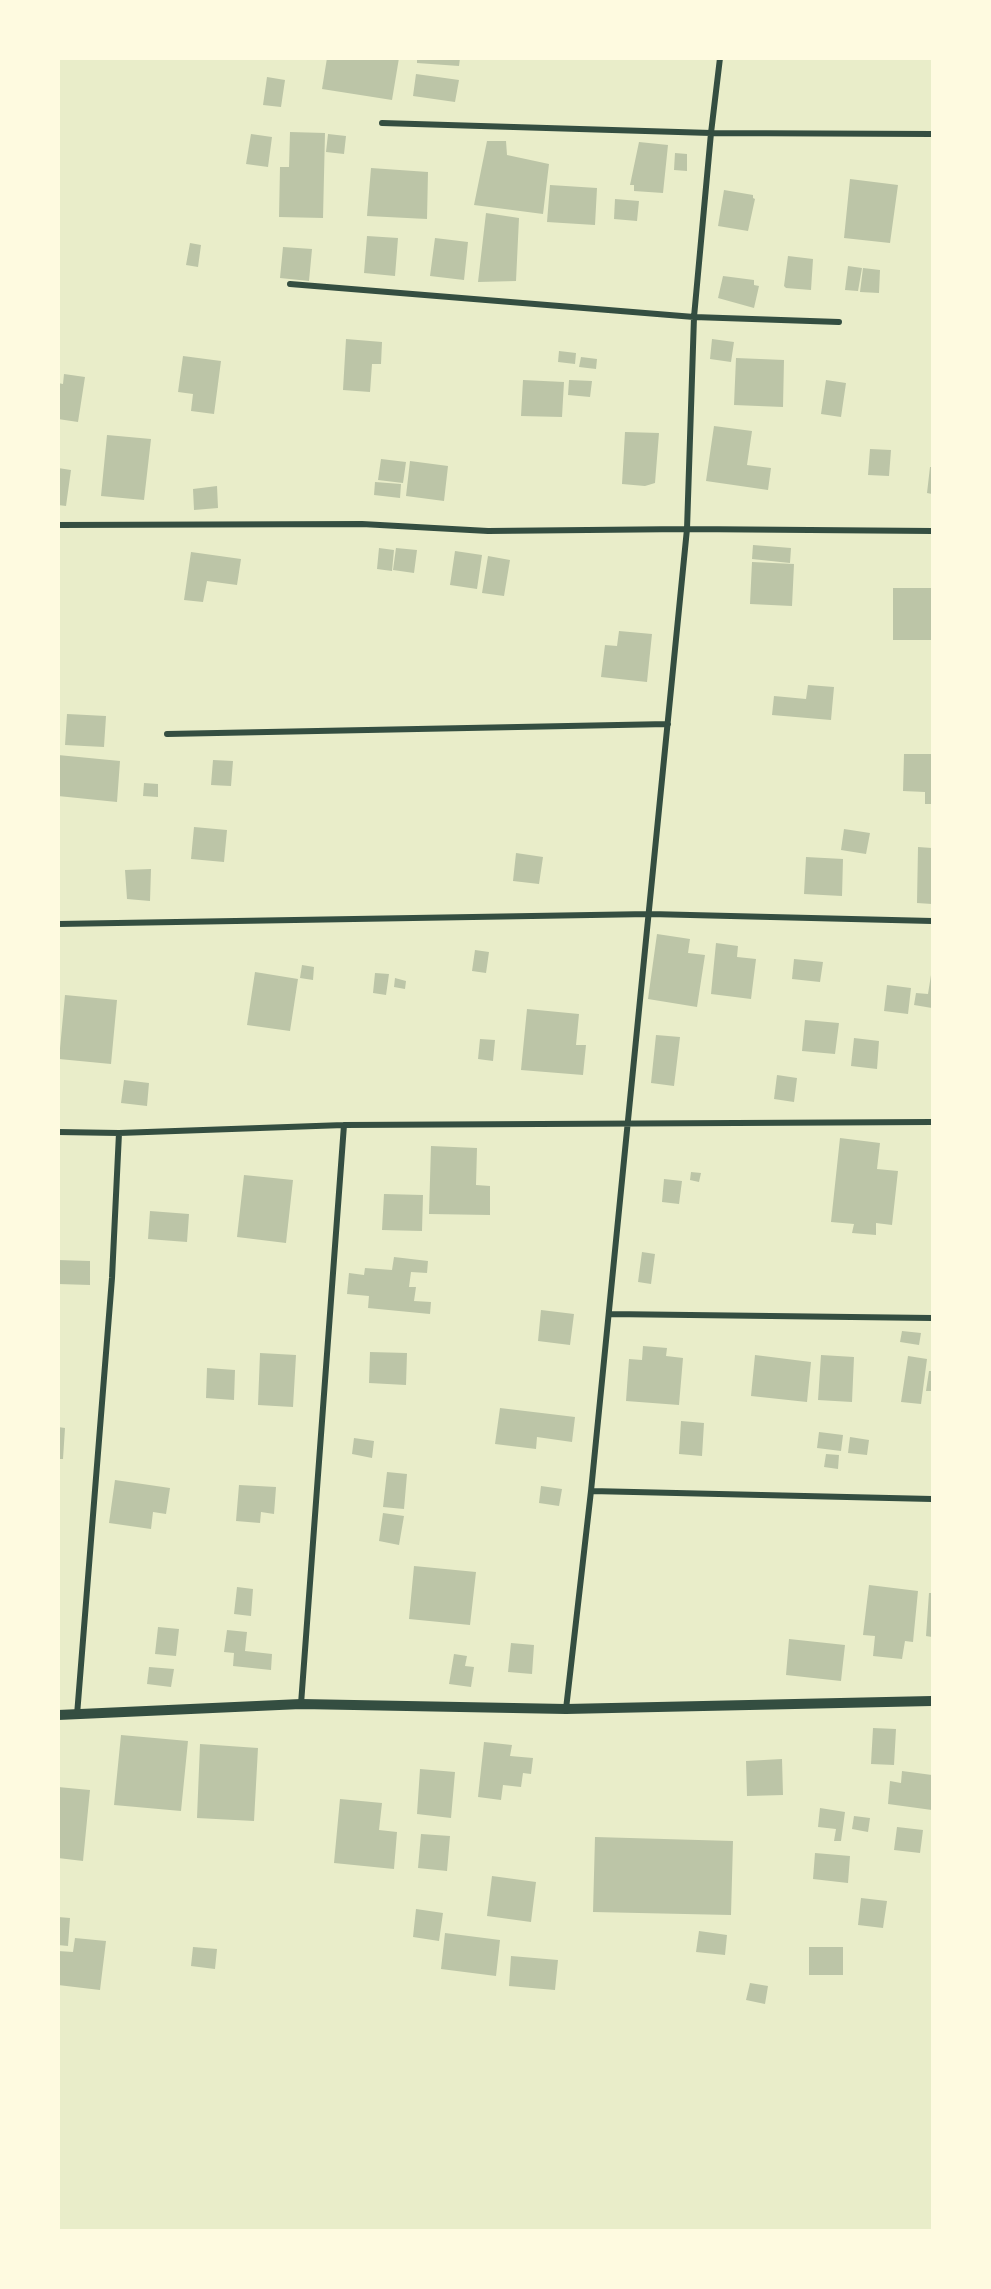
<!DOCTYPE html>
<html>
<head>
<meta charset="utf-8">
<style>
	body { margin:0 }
	#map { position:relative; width:991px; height:2289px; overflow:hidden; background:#e9edc9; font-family:Overpass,sans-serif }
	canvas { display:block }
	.frame { position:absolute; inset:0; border:60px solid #fefae0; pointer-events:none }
</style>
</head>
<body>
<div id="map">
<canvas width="991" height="2289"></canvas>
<div class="frame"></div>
</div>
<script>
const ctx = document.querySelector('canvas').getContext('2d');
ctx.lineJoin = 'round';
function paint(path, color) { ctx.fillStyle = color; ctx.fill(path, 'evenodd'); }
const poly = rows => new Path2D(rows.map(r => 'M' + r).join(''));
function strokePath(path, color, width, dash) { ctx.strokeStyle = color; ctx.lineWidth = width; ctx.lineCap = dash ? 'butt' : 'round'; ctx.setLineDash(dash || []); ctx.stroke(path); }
paint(poly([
	[327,58,399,58,392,100,322,89],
	[417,58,460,58,459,66,417,63],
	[416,74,459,80,455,102,413,96],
	[267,77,285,80,281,107,263,105],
	[290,132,325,133,323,218,279,217,280,167,289,167],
	[251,134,272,137,268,167,246,164],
	[328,134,346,136,344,154,326,152],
	[487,141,506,141,507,155,549,164,543,214,474,205],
	[639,142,668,145,663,193,634,191,634,185,630,185],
	[675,153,687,154,687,171,674,170],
	[371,168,428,172,427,219,367,216],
	[850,179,898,185,890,243,844,238],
	[550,185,597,188,595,225,547,222],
	[724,190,753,195,753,198,755,199,748,231,718,226],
	[615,199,639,201,637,221,614,219],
	[486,213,519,218,516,281,478,282],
	[367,236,398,238,395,276,364,273],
	[435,238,468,242,464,280,430,276],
	[190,243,201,245,198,267,186,265],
	[283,247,312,249,309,281,280,278],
	[788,256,813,259,811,290,786,288,784,286],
	[848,266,862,268,858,291,845,290],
	[863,268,880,270,879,293,860,292],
	[723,276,754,280,754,285,759,286,754,308,718,298],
	[346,339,382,342,381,364,372,364,370,392,343,390],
	[712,339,734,342,731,362,710,359],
	[559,351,576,353,575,364,558,362],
	[183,356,221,361,214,414,191,411,193,394,178,392],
	[581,357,597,359,596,369,579,367],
	[736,358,784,360,783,407,734,405],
	[64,374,85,377,78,422,58,419,58,383,63,384],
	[523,380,564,382,562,417,521,416],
	[569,380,592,381,590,397,568,395],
	[826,380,846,383,841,417,821,414],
	[714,426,752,431,747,465,771,468,768,490,706,481],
	[625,432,659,433,655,483,645,486,622,484],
	[107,435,151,439,144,500,101,496],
	[870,449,891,450,889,476,868,475],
	[381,459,406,462,403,483,378,480],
	[410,461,448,466,444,501,406,496],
	[930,467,932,467,932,494,927,493],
	[58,468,71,470,66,506,58,505],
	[375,482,401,484,400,498,374,495],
	[217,486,218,508,194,510,193,489],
	[753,545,791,548,790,563,752,559],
	[379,548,394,550,392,571,377,569],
	[396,548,417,550,414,573,393,570],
	[455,551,482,555,477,589,450,585],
	[191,552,241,559,237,585,207,581,203,602,184,600],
	[488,556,510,560,504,596,482,593],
	[752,562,794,564,792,606,750,604],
	[893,588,932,588,932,640,893,640],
	[619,631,652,634,647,682,601,677,605,645,617,646],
	[808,685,834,687,831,720,772,715,774,696,806,699],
	[67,714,106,716,104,747,65,745],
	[904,754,932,754,932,804,925,804,925,792,903,791],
	[58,755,120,761,117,802,58,796],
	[213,760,233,761,231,786,211,785],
	[144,783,158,784,158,797,143,796],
	[194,827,227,830,224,862,191,859],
	[844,829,870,833,866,854,841,850],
	[918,847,932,848,932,904,917,903],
	[516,853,543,857,539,884,513,881],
	[806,857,843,859,842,896,804,894],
	[151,869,150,901,127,899,125,870],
	[657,934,690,939,688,953,705,955,697,1007,648,999],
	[716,943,738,946,737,957,756,959,751,999,711,994],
	[475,950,489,952,486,973,472,971],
	[794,959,823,962,820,982,792,979],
	[302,965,314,967,313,980,300,978],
	[255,972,298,979,290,1031,247,1025],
	[375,973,389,974,386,995,373,993],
	[931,975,932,1008,914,1005,916,993,928,994],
	[395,978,406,981,405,989,394,987],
	[887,985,911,988,908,1014,884,1011],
	[65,995,117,1000,111,1064,59,1059],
	[527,1009,579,1014,576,1045,586,1045,583,1075,521,1070],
	[805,1020,839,1023,835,1054,802,1051],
	[656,1035,680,1037,674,1086,651,1083],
	[854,1038,879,1041,877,1069,851,1066],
	[480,1039,495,1040,493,1061,478,1059],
	[777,1075,797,1078,794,1102,774,1099],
	[124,1080,149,1083,147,1106,121,1103],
	[840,1138,880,1143,877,1169,898,1171,892,1225,876,1223,876,1235,852,1233,854,1224,831,1222],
	[431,1146,477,1148,476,1185,490,1186,490,1215,429,1214],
	[691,1172,701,1173,699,1182,690,1180],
	[244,1175,293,1180,286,1243,237,1237],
	[664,1179,682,1181,679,1204,662,1202],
	[384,1194,423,1195,422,1231,382,1230],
	[150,1211,189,1214,187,1242,148,1239],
	[642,1252,655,1254,651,1284,638,1282],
	[394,1257,428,1261,427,1273,411,1272,409,1287,416,1287,414,1301,431,1302,430,1314,368,1308,369,1296,347,1294,349,1273,364,1275,365,1268,392,1270],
	[58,1260,90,1261,90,1285,58,1284],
	[541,1310,574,1314,570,1345,538,1341],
	[902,1331,921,1333,919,1345,900,1342],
	[643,1346,667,1348,666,1356,683,1358,679,1405,626,1401,629,1359,642,1360],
	[370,1352,407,1353,406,1385,369,1383],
	[260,1353,296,1355,293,1407,258,1405],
	[755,1355,811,1362,807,1402,751,1396],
	[821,1355,854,1357,852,1402,818,1400],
	[908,1356,927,1359,921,1404,901,1402],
	[207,1368,235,1370,234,1400,206,1398],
	[929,1371,932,1371,932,1391,926,1391],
	[500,1408,575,1417,572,1442,537,1437,536,1449,495,1444],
	[681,1421,704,1423,702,1456,679,1454],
	[58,1427,65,1428,63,1459,58,1459],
	[819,1432,843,1435,841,1451,817,1448],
	[850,1437,869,1440,867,1455,848,1453],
	[354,1438,374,1441,372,1458,352,1454],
	[826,1454,839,1455,838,1469,824,1467],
	[387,1472,407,1474,404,1509,383,1507],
	[115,1480,170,1488,166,1514,153,1512,151,1529,109,1523],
	[239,1485,276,1487,274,1514,261,1512,260,1523,236,1521],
	[541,1486,562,1489,559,1506,539,1503],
	[383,1513,404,1516,399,1545,379,1541],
	[414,1566,476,1572,470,1625,409,1619],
	[869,1585,918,1591,913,1642,905,1641,902,1659,873,1656,875,1636,863,1635],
	[237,1587,253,1589,251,1616,234,1614],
	[929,1593,932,1593,932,1637,926,1636],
	[158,1627,179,1629,176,1656,155,1654],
	[227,1630,247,1632,245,1651,272,1654,271,1670,233,1666,234,1653,224,1652],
	[789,1639,845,1645,841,1681,786,1675],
	[511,1643,534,1645,532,1674,508,1672],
	[454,1654,467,1656,465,1666,474,1667,471,1687,449,1684],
	[149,1667,174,1669,171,1687,147,1684],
	[873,1728,896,1729,894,1765,871,1764],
	[121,1735,188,1741,181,1811,114,1805],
	[484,1742,512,1745,510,1756,533,1758,531,1774,523,1773,521,1787,503,1785,501,1800,478,1797],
	[200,1744,258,1748,254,1821,197,1818],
	[782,1759,783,1795,747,1796,746,1761],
	[420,1769,455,1772,451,1818,417,1814],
	[902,1771,932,1775,932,1810,888,1804,890,1781,901,1783],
	[58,1787,90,1790,83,1861,58,1858],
	[340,1799,382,1803,379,1830,397,1832,394,1869,334,1863],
	[820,1808,845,1812,841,1841,834,1841,836,1829,818,1827],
	[854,1816,870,1818,868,1832,852,1829],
	[897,1827,923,1830,920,1853,894,1850],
	[421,1834,450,1836,447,1871,418,1868],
	[595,1837,733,1841,731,1915,593,1912],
	[815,1853,850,1856,848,1883,813,1879],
	[492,1876,536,1882,531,1922,487,1916],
	[861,1898,887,1901,883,1928,858,1925],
	[416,1909,443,1913,439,1941,413,1937],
	[58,1917,70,1918,68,1946,58,1945],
	[699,1931,727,1935,725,1955,696,1952],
	[445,1933,500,1940,496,1976,441,1969],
	[75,1938,106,1941,100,1990,58,1985,58,1951,73,1952],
	[193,1947,217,1949,215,1969,191,1966],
	[809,1947,843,1947,843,1975,809,1975],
	[511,1956,558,1960,555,1990,509,1986],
	[750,1983,768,1986,765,2004,746,2000]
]), '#bcc5a7');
strokePath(poly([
	[382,123,711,133,932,134],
	[290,284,694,317,839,322],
	[58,525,362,524,488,531,687,529,932,531],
	[167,734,668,724],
	[58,924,650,914,932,921],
	[58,1132,119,1133,344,1125,932,1122],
	[609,1314,932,1318],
	[591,1491,932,1499],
	[301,1704,344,1125],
	[566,1709,591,1491,687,529,694,317,711,133,720,58],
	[77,1715,112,1278,119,1133]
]), '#344e41', 6);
strokePath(poly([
	[58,1715,301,1704,566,1709,932,1701]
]), '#344e41', 10);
</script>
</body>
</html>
